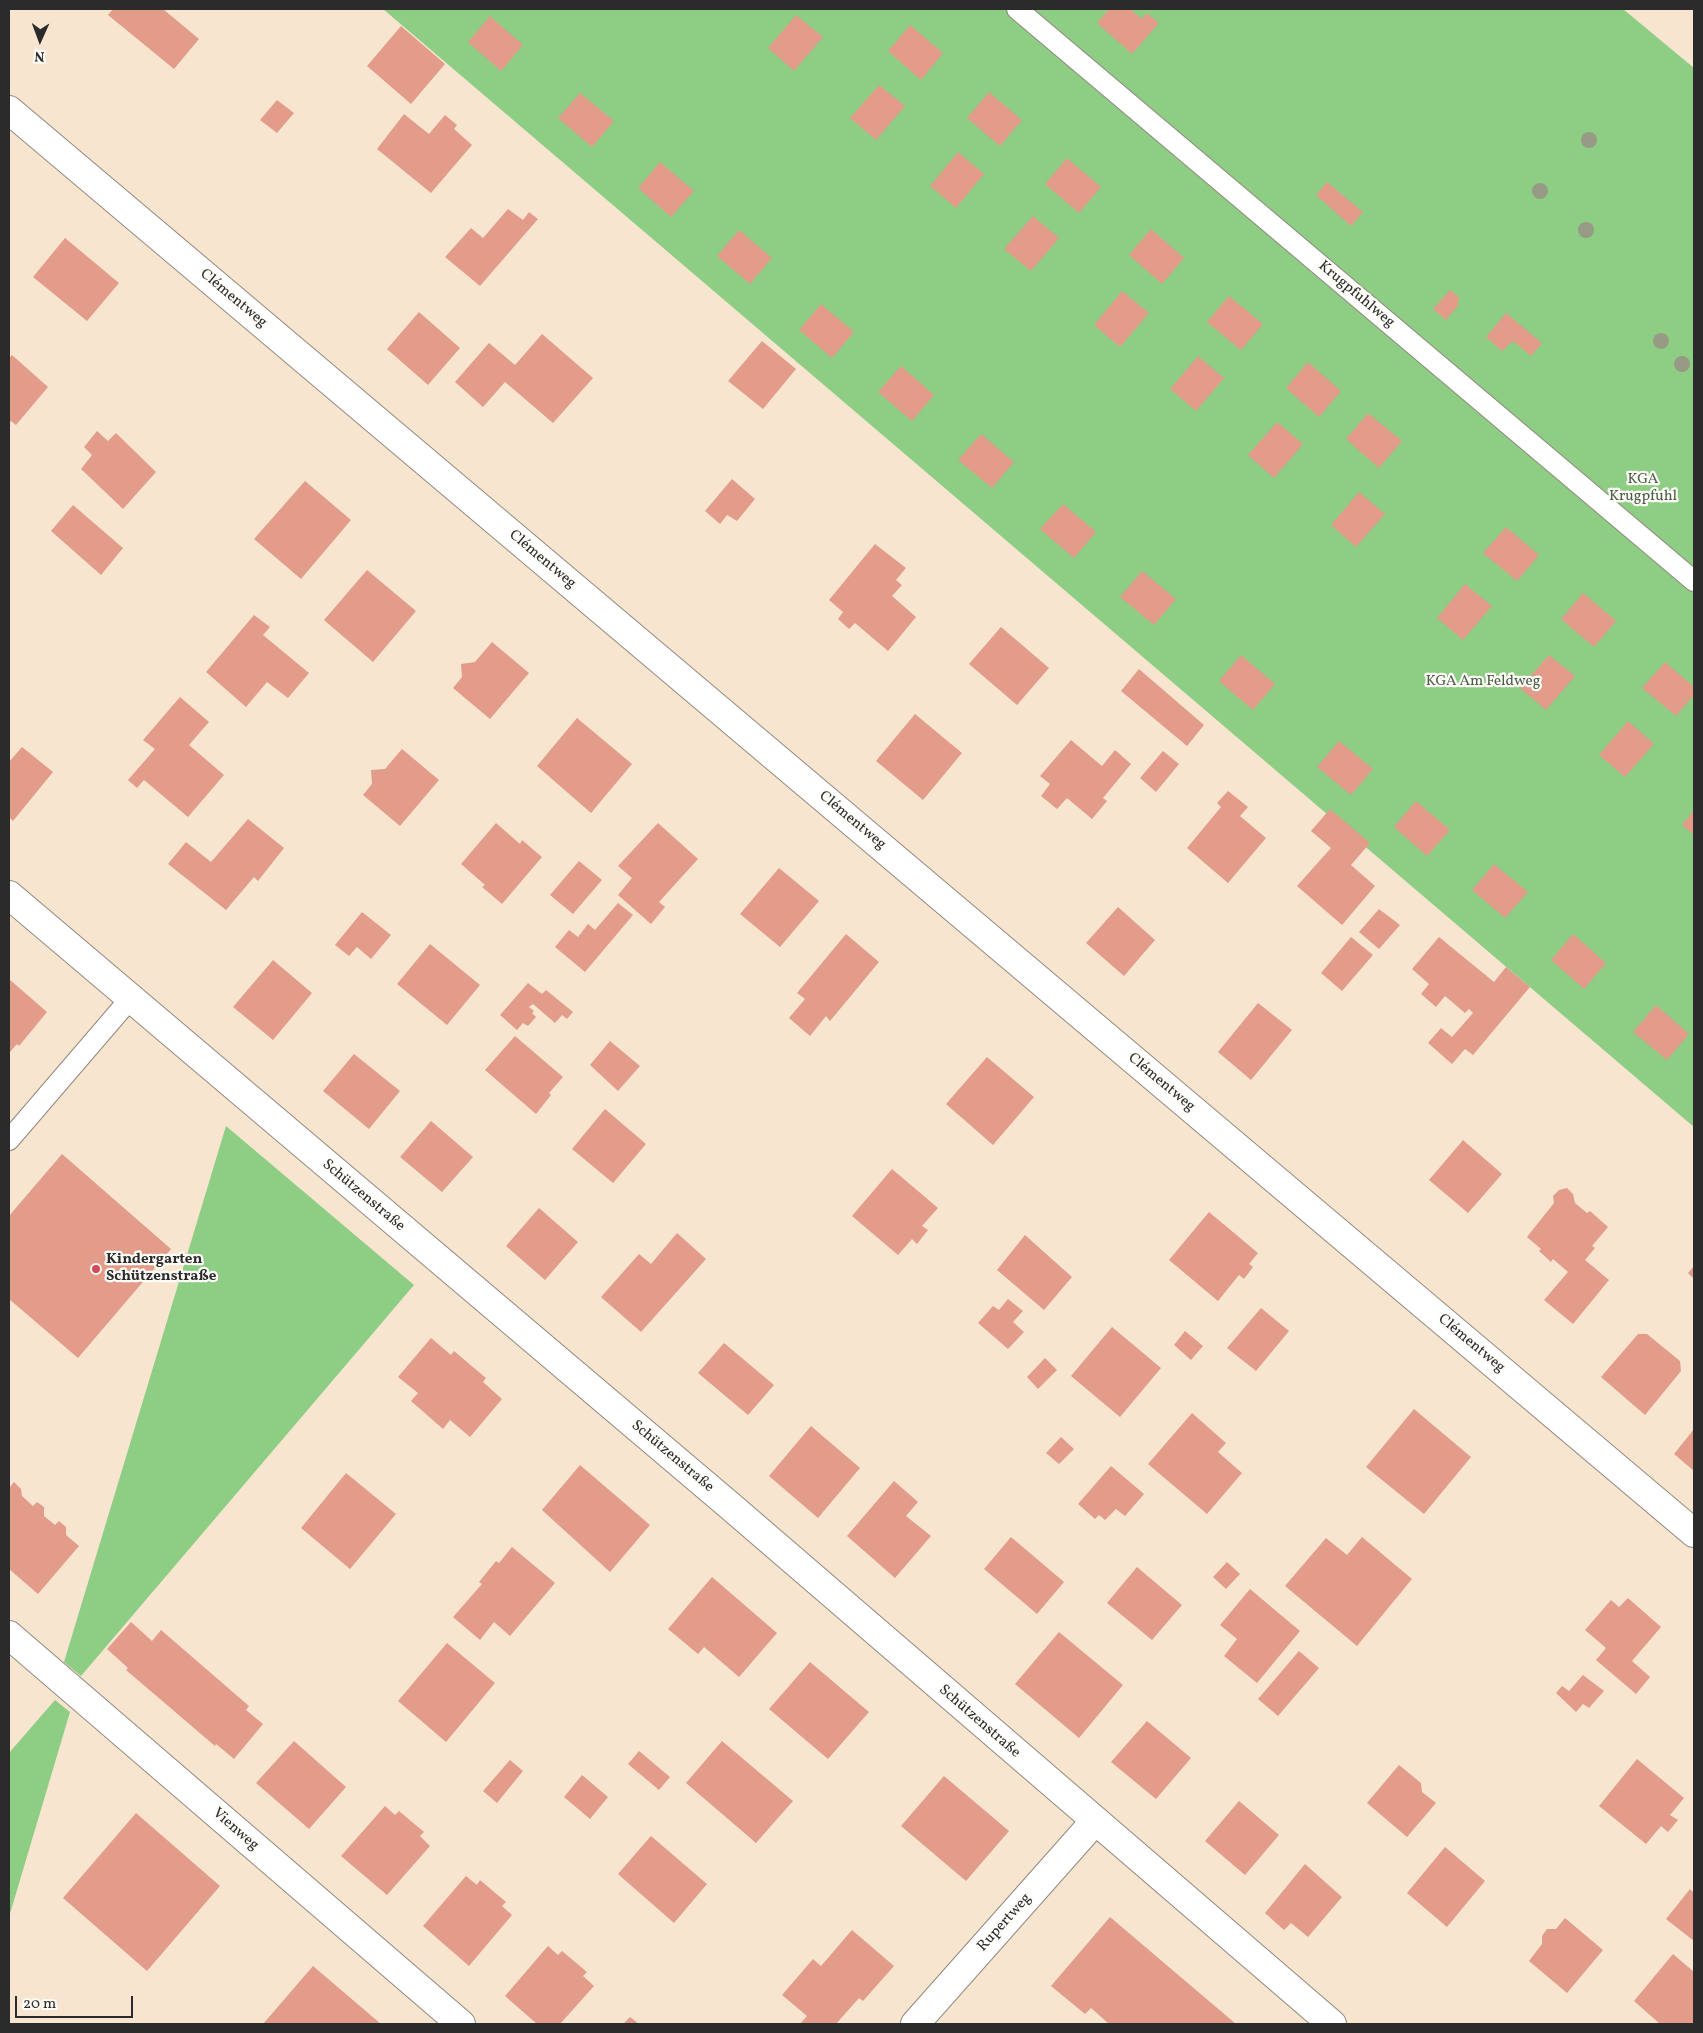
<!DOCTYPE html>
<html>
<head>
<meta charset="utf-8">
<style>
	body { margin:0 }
	#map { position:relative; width:1703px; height:2033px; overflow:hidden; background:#f7e5d0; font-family:Vollkorn,serif }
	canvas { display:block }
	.frame { position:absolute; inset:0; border:10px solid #2b2b2b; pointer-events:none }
	.north { position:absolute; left:15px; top:15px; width:50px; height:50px; -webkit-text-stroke:4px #fdfcf7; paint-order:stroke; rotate:182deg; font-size:14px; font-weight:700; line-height:20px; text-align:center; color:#2b2b2b }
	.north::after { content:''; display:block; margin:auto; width:18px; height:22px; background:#2b2b2b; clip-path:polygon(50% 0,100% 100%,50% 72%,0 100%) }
	.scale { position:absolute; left:15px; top:1996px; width:118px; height:22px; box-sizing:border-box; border:2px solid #2b2b2b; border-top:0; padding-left:6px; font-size:15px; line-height:18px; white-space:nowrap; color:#2b2b2b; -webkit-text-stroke:4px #fdfcf7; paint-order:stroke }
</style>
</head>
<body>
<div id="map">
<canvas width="1703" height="2033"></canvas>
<div class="frame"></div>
<div class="north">N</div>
<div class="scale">20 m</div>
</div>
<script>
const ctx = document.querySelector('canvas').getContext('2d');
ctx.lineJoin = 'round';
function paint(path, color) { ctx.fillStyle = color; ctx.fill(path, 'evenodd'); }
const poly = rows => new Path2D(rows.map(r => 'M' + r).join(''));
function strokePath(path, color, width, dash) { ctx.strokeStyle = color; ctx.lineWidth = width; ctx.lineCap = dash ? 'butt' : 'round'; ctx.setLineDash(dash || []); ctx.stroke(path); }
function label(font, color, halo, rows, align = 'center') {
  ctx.font = font + ' Vollkorn,serif'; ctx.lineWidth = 4.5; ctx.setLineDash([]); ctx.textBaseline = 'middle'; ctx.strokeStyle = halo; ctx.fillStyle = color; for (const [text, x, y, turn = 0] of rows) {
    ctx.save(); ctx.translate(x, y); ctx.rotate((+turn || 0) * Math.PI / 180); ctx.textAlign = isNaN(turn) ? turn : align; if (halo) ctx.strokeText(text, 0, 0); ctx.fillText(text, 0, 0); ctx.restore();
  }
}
paint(poly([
	[383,9,1623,9,1694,68,1694,1127],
	[226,1126,414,1285,81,1676,64,1662],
	[55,1700,70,1712,9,1917,9,1753]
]), '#8dcd84');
paint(poly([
	[113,9,163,9,199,39,174,69,108,15],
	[1109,9,1130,9,1142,19,1147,13,1159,23,1132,54,1097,23],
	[796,15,823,37,794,71,768,48],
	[490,16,523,45,501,71,468,42],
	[910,25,943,53,921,80,888,51],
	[401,26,445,64,411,104,367,66],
	[879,85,905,106,876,140,850,118],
	[989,92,1022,120,1000,146,967,118],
	[580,93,614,121,592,147,558,118],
	[277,100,294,113,277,133,260,120],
	[404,114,429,134,445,115,457,125,454,129,472,145,431,193,377,149],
	[958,152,984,174,956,208,930,186],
	[1067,158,1101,187,1079,213,1045,184],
	[660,162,694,191,671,217,638,188],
	[1327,182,1363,212,1351,226,1316,195],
	[508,209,523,220,529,212,538,219,480,286,445,257,471,228,483,238],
	[1033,216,1059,238,1031,271,1004,249],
	[1151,229,1184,258,1162,284,1129,255],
	[739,230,772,258,750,284,717,256],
	[65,238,119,283,87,321,33,277],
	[1450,290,1460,298,1457,302,1459,304,1446,320,1433,309],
	[1122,291,1149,313,1120,347,1094,325],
	[1229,296,1263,324,1241,350,1207,322],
	[821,304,854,332,832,358,799,330],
	[419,312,460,348,428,385,387,349],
	[1506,313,1542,343,1531,356,1513,341,1502,351,1486,337],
	[542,334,593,378,553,423,505,382,483,407,455,382,489,343,515,365],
	[762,341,796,369,763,409,728,381],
	[12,355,48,387,16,425,11,421,9,424,9,358],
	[1198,356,1224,378,1196,411,1170,389],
	[1308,362,1341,391,1319,417,1286,388],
	[901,366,934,395,912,421,878,392],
	[1368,413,1402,441,1379,468,1346,439],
	[1277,422,1303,444,1274,478,1248,455],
	[97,431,108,441,116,433,156,472,123,509,81,469,92,455,84,447],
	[981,434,1014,462,992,488,958,460],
	[732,479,755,499,737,521,727,515,720,524,705,511],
	[305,481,351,520,301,579,254,539],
	[1359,492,1385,514,1356,547,1331,525],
	[1063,504,1096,532,1074,558,1040,529],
	[73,505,123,548,101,575,51,531],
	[1506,527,1539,555,1517,581,1483,553],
	[875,544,906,568,896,580,902,585,892,596,916,617,888,651,855,623,849,629,838,619,843,612,829,600],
	[367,570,416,611,373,662,324,620],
	[1142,571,1176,599,1154,625,1120,597],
	[1465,584,1492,606,1463,640,1437,618],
	[1583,593,1616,621,1594,647,1561,619],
	[254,615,270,627,263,635,309,673,288,698,267,682,246,707,206,672],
	[1001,627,1049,668,1017,705,969,664],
	[492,642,529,673,490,719,453,688,462,677,461,664,475,662],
	[1241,655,1275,684,1253,710,1219,681],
	[1549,655,1575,676,1546,710,1520,688],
	[1665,662,1694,687,1694,695,1676,716,1642,688],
	[1139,669,1204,725,1187,746,1121,691],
	[180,697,209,722,189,745,224,775,188,817,144,780,137,788,128,780,155,749,143,740],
	[915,714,962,753,923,800,876,761],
	[577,718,632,764,591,813,537,766],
	[1628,721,1654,744,1625,777,1599,755],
	[1071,740,1102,766,1115,750,1131,764,1103,798,1107,801,1092,819,1067,798,1057,809,1041,796,1050,784,1040,776],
	[1339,741,1373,769,1351,795,1317,767],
	[22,747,53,772,13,821,9,817,9,762],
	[402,749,439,780,400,826,363,795,372,784,371,770,385,769],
	[1163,751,1179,764,1156,792,1140,778],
	[1228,791,1248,807,1240,816,1266,838,1228,883,1187,848,1221,807,1217,803],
	[1416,801,1450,830,1427,856,1394,827],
	[1330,809,1370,843,1351,865,1375,886,1342,925,1297,886,1331,848,1311,831],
	[1694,810,1694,835,1682,825],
	[248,819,284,848,258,881,254,877,226,910,168,864,186,842,211,862],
	[496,823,520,844,522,840,542,857,502,904,482,887,485,885,461,864],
	[658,823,698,859,659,902,665,907,651,924,618,895,632,878,618,866],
	[579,861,602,880,573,914,550,895],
	[1494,864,1528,892,1505,918,1472,890],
	[779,868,819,901,780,947,740,914],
	[618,903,633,915,585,972,555,947,569,930,578,937,588,924,595,930],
	[1118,907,1155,940,1124,976,1086,943],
	[1379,909,1400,925,1379,949,1359,932],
	[362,912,391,935,371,959,357,947,349,956,335,945],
	[846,934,879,962,830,1021,826,1016,810,1036,789,1018,805,999,797,993],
	[1573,934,1606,963,1584,989,1551,960],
	[1351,937,1373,955,1342,991,1321,973],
	[1439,937,1494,982,1506,967,1530,987,1473,1055,1465,1049,1452,1064,1428,1043,1441,1028,1452,1037,1473,1013,1469,1009,1465,1013,1445,996,1436,1007,1421,994,1429,984,1412,969],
	[430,944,480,985,447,1025,397,984],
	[273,960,312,993,273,1040,233,1007],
	[9,979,47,1012,19,1046,17,1044,9,1053],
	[528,983,542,994,546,990,573,1012,567,1019,562,1015,555,1023,533,1004,529,1007,534,1011,532,1013,536,1017,528,1026,523,1023,517,1030,500,1015],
	[1258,1003,1292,1030,1251,1080,1218,1052],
	[1656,1005,1689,1034,1667,1060,1633,1032],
	[515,1036,563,1077,549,1093,551,1095,536,1114,485,1070],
	[610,1041,640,1066,618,1091,590,1065],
	[354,1054,400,1091,369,1129,323,1091],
	[987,1057,1034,1097,993,1145,946,1104],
	[605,1109,646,1144,613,1183,572,1149],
	[431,1121,473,1157,442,1192,400,1157],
	[1463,1140,1502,1174,1468,1213,1429,1180],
	[62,1154,171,1249,78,1358,9,1299,9,1216],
	[892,1169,938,1208,922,1226,928,1230,917,1244,912,1239,898,1255,852,1216],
	[1567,1188,1573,1194,1575,1203,1587,1213,1590,1211,1608,1227,1592,1246,1595,1248,1585,1260,1609,1280,1573,1324,1544,1300,1568,1272,1553,1259,1551,1262,1539,1251,1541,1249,1527,1237,1554,1203,1553,1196,1559,1190],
	[539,1208,578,1242,545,1280,506,1246],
	[1209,1212,1258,1253,1249,1264,1253,1267,1244,1279,1239,1275,1218,1301,1169,1260],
	[677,1233,706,1259,641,1332,601,1297,639,1254,651,1264],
	[1025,1235,1072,1277,1044,1310,997,1270],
	[1694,1266,1694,1279,1688,1273],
	[1008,1299,1023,1311,1013,1322,1024,1332,1008,1349,978,1323,993,1306,999,1310],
	[1261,1308,1289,1331,1256,1371,1227,1348],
	[1112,1327,1161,1368,1120,1417,1071,1376],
	[1185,1331,1203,1346,1191,1360,1174,1345],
	[1638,1334,1647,1334,1680,1361,1681,1371,1645,1415,1601,1377],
	[431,1338,451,1355,454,1351,486,1378,483,1382,502,1399,470,1437,450,1420,443,1429,411,1401,418,1393,398,1377],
	[724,1343,774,1385,748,1415,698,1373],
	[1045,1358,1057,1370,1038,1389,1027,1377],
	[1414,1409,1471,1457,1424,1514,1366,1467],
	[1192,1413,1226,1443,1218,1452,1242,1473,1207,1514,1148,1464],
	[811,1426,860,1468,818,1518,769,1476],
	[1694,1429,1694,1471,1674,1454],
	[1061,1437,1074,1449,1059,1464,1046,1453],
	[580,1465,650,1525,610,1572,542,1510],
	[1111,1466,1144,1494,1125,1516,1116,1509,1105,1520,1099,1515,1095,1519,1078,1504],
	[346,1473,396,1514,350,1569,301,1528],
	[894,1481,918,1502,906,1516,931,1536,895,1578,847,1536],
	[14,1482,21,1489,22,1496,33,1506,37,1502,44,1507,44,1516,55,1525,59,1521,66,1527,66,1535,79,1546,38,1594,9,1569,9,1486,10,1487],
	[1011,1537,1064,1582,1037,1614,984,1569],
	[1362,1537,1412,1579,1357,1646,1285,1586,1326,1538,1347,1555],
	[512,1547,555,1583,510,1636,494,1622,480,1640,453,1617,482,1584,479,1582,496,1561,499,1563],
	[1227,1562,1240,1574,1226,1589,1213,1577],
	[1137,1567,1182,1605,1152,1640,1107,1603],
	[712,1577,777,1633,739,1677,704,1647,698,1654,668,1629],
	[1250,1589,1300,1631,1257,1683,1224,1656,1237,1639,1220,1625],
	[1628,1598,1661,1627,1632,1661,1650,1677,1636,1694,1596,1660,1606,1648,1585,1630,1611,1600,1619,1607],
	[131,1622,152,1641,161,1630,249,1706,246,1710,263,1724,234,1759,216,1744,215,1746,126,1670,128,1668,107,1649],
	[1059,1632,1123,1685,1079,1738,1015,1684],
	[447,1643,495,1683,446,1742,398,1701],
	[1299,1651,1319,1668,1278,1716,1258,1699],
	[810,1662,869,1712,828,1759,769,1709],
	[1583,1675,1604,1691,1589,1708,1583,1704,1576,1712,1556,1693,1562,1686,1569,1691],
	[1147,1721,1191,1758,1156,1799,1111,1762],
	[294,1741,346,1787,309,1829,256,1783],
	[722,1741,793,1801,756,1843,686,1783],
	[639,1751,670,1777,659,1790,628,1764],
	[1637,1759,1684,1798,1670,1815,1678,1820,1668,1832,1661,1826,1646,1844,1599,1806],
	[510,1760,523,1771,497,1803,483,1791],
	[1399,1765,1421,1783,1422,1792,1436,1803,1407,1837,1367,1803],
	[582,1775,608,1797,590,1819,564,1797],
	[944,1776,1009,1831,966,1881,901,1826],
	[1239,1801,1279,1835,1245,1875,1205,1841],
	[385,1806,395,1815,399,1811,424,1832,420,1836,430,1846,387,1895,341,1856],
	[136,1813,220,1886,147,1971,63,1898],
	[651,1836,707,1884,674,1923,618,1874],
	[1445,1847,1485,1881,1447,1927,1407,1893],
	[1305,1864,1342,1897,1308,1937,1291,1923,1284,1930,1265,1913],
	[466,1876,477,1885,480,1880,506,1902,502,1906,512,1915,469,1966,423,1926],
	[1690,1889,1694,1893,1694,1941,1666,1919],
	[1110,1917,1236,2024,1109,2024,1091,2008,1085,2014,1051,1986],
	[1565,1918,1603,1950,1567,1993,1529,1961,1542,1944,1542,1936,1547,1929,1556,1929],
	[852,1930,894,1966,863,2001,859,1998,836,2024,800,2024,807,2016,782,1995,813,1959,821,1966],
	[548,1946,558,1955,562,1951,587,1972,583,1976,594,1986,560,2024,537,2024,505,1996],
	[1673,1954,1694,1972,1694,2024,1660,2024,1634,2001],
	[313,1966,381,2024,263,2024],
	[630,2017,639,2024,623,2024]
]), '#e39c8a');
const lane = poly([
	[1017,9,1694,581],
	[9,1140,130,999]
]);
const street = poly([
	[9,110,1694,1533],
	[9,895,729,1505,1332,2024],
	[9,1635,461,2024],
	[915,2024,1095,1821]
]);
strokePath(lane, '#91887e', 22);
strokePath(street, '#91887e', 30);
strokePath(lane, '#fff', 20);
strokePath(street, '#fff', 28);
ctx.fillStyle = '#979a84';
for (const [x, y] of [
	[1589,140],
	[1540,191],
	[1586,230],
	[1661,341],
	[1682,364]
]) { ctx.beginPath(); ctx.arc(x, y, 8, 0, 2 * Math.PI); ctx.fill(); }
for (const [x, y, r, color] of [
	[96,1269,5,"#d1495b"]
]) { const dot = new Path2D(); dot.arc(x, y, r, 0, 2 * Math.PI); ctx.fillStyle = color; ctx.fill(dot); strokePath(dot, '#fdfcf7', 2); }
label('15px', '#2b2b2b', '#fdfcf7', [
	["Krugpfuhlweg",1356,295,40],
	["Clémentweg",233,299,40],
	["Clémentweg",542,560,40],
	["Clémentweg",852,821,40],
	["Clémentweg",1161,1083,40],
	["Schützenstraße",363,1196,40],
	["Clémentweg",1471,1344,40],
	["Schützenstraße",672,1457,40],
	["Schützenstraße",979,1722,41],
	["Vienweg",235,1830,41],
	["Rupertweg",1005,1923,-48]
]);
label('15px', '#485c46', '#fdfcf7', [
	["KGA",1643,480],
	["Krugpfuhl",1643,497],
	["KGA Am Feldweg",1483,682]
]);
label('bold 15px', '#2b2b2b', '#fdfcf7', [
	["Kindergarten",106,1260],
	["Schützenstraße",106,1277]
], 'left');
</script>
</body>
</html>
